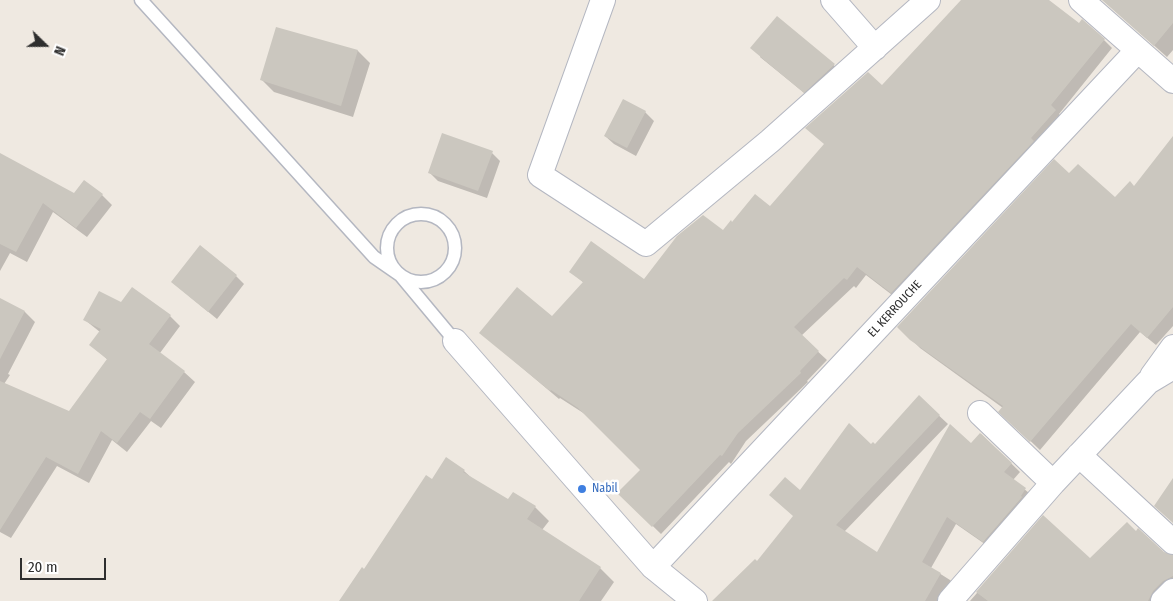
<!DOCTYPE html>
<html>
<head>
<meta charset="utf-8">
<style>
	body { margin:0 }
	#map { position:relative; width:1173px; height:601px; overflow:hidden; background:#efe9e1; font-family:"Fira Sans Condensed",sans-serif }
	canvas { display:block }
	.north { position:absolute; left:20px; top:20px; width:50px; height:50px; -webkit-text-stroke:4px #fff; paint-order:stroke; rotate:112deg; font-size:14px; font-weight:700; line-height:20px; text-align:center; color:#2e2e2e }
	.north::after { content:''; display:block; margin:auto; width:18px; height:22px; background:#2e2e2e; clip-path:polygon(50% 0,100% 100%,50% 72%,0 100%) }
	.scale { position:absolute; left:20px; top:558px; width:86px; height:22px; box-sizing:border-box; border:2px solid #2e2e2e; border-top:0; padding-left:6px; font-size:15px; line-height:18px; white-space:nowrap; color:#2e2e2e; -webkit-text-stroke:4px #fff; paint-order:stroke }
</style>
</head>
<body>
<div id="map">
<canvas width="1173" height="601"></canvas>
<div class="north">N</div>
<div class="scale">20 m</div>
</div>
<script>
const ctx = document.querySelector('canvas').getContext('2d');
ctx.lineJoin = 'round';
function paint(path, color) { ctx.fillStyle = color; ctx.fill(path, 'evenodd'); }
const poly = rows => new Path2D(rows.map(r => 'M' + r).join(''));
function strokePath(path, color, width, dash) { ctx.strokeStyle = color; ctx.lineWidth = width; ctx.lineCap = dash ? 'butt' : 'round'; ctx.setLineDash(dash || []); ctx.stroke(path); }
function label(font, color, halo, rows, align = 'center') {
  ctx.font = font + ' "Fira Sans Condensed",sans-serif'; ctx.lineWidth = 5; ctx.setLineDash([]); ctx.textBaseline = 'middle'; ctx.strokeStyle = halo; ctx.fillStyle = color; for (const [text, x, y, turn = 0] of rows) {
    ctx.save(); ctx.translate(x, y); ctx.rotate((+turn || 0) * Math.PI / 180); ctx.textAlign = isNaN(turn) ? turn : align; if (halo) ctx.strokeText(text, 0, 0); ctx.fillText(text, 0, 0); ctx.restore();
  }
}
paint(poly([
	[963,0,1047,0,1079,24,1104,40,1112,48,1059,114,1064,119,900,301,866,275,856,288,854,286,801,336,827,360,807,381,808,382,746,441,731,464,729,462,661,534,619,493,642,470,588,416,560,398,559,399,481,333,552,318,584,283,571,272,644,281,723,232,733,223,770,207],
	[1103,0,1173,0,1173,50,1167,57],
	[777,18,843,73,813,100,760,57],
	[277,28,358,51,370,63,353,117,274,92,262,80],
	[623,101,645,112,654,121,636,156,614,144,605,136],
	[1173,138,1173,326,1156,345,1140,332,1040,450,1000,412,1003,408,920,348,899,327,1070,175,1115,198,1135,188],
	[492,153,500,161,487,198,438,181,429,172],
	[0,170,74,194,102,195,112,205,87,237,53,212,27,262,10,253,0,271],
	[236,276,244,284,217,319,172,282],
	[0,299,25,312,35,322,8,374,10,375,4,384,69,412,108,360,91,345,100,332,85,320,121,304,170,316,180,326,160,353,184,372,195,382,161,428,151,421,127,452,112,440,89,483,57,466,11,538,0,532],
	[919,397,948,424,844,532,877,554,981,434,1020,472,1013,480,1034,497,992,549,956,524,931,568,950,580,959,588,947,601,725,601,758,563,794,517,800,492,872,446,875,445],
	[447,459,464,471,474,480,508,501,535,507,549,521,542,530,600,568,614,582,601,601,340,601,433,480],
	[1043,517,1090,559,1137,533,1163,553,1173,556,1173,589,1161,601,970,601]
]), '#0003');
paint(poly([
	[961,0,1049,0,1079,23,1082,19,1105,39,1051,105,1056,110,1031,138,1034,141,891,293,857,267,847,280,844,278,794,327,819,351,800,371,801,373,738,433,722,456,720,455,652,527,617,493,640,470,578,408,551,390,550,391,479,333,517,287,552,316,583,282,569,272,591,241,644,279,677,236,703,215,723,230,731,220,732,222,755,194,770,206,824,144,805,128,868,72,882,85],
	[1102,0,1173,0,1173,23,1154,46],
	[777,16,835,64,804,93,750,48],
	[276,27,358,50,341,106,260,80],
	[623,99,646,111,627,148,604,136],
	[442,133,493,151,478,191,428,173],
	[1173,136,1173,307,1147,338,1131,324,1030,442,998,412,1003,406,910,340,897,327,1054,159,1069,173,1078,164,1115,197,1130,181,1134,186],
	[0,153,74,193,84,180,103,194,76,228,43,203,16,252,0,244],
	[200,245,237,275,208,312,171,282],
	[132,287,171,315,149,344,185,371,150,419,140,412,117,443,101,431,78,474,46,457,0,530,0,381,69,411,107,359,89,345,101,329,83,320,99,291,121,302],
	[0,298,25,311,0,359],
	[919,395,940,415,836,525,877,552,950,424,971,443,980,433,1012,463,1004,472,1026,488,1021,496,1022,497,983,542,947,517,922,562,941,573,925,601,712,601,755,559,757,561,793,516,769,495,785,477,800,490,849,423,871,444,873,442,875,444],
	[446,457,465,470,463,472,508,499,513,492,536,506,527,519,601,567,579,601,339,601,362,567,364,569,426,475,432,479],
	[1173,478,1173,523,1154,506],
	[1043,515,1090,558,1127,522,1136,531,1138,528,1164,552,1173,555,1173,576,1163,581,1153,591,1148,601,988,601,976,592]
]), '#cbc7bf');
const service = poly([
	[141,0,374,257,400,275,455,341],
	'387 248a34 34 0 1 1 68 0a34 34 0 1 1-68 0Z'
]);
const minor = poly([
	[603,0,540,175,646,244,770,141,928,0],
	[833,0,875,48],
	[1081,0,1173,81],
	[455,341,653,567,695,601],
	[1152,376,1173,347],
	[980,413,1053,483],
	[1079,455,1173,542],
	[653,567,1137,51],
	[950,601,1053,483,1148,382,1173,367],
	[1163,601,1173,591]
]);
strokePath(service, '#b4b7c1', 15);
strokePath(minor, '#b4b7c1', 26);
strokePath(service, '#fff', 12);
strokePath(minor, '#fff', 24);
for (const [x, y, r, color] of [
	[582,489,5,"#3f7fe0"]
]) { const dot = new Path2D(); dot.arc(x, y, r, 0, 2 * Math.PI); ctx.fillStyle = color; ctx.fill(dot); strokePath(dot, '#fff', 2); }
label('12px', '#2e2e2e', '#fff', [
	["EL KERROUCHE",895,309,-47]
]);
label('12px', '#366cbe', '#fff', [
	["Nabil",592,489]
], 'left');
</script>
</body>
</html>
